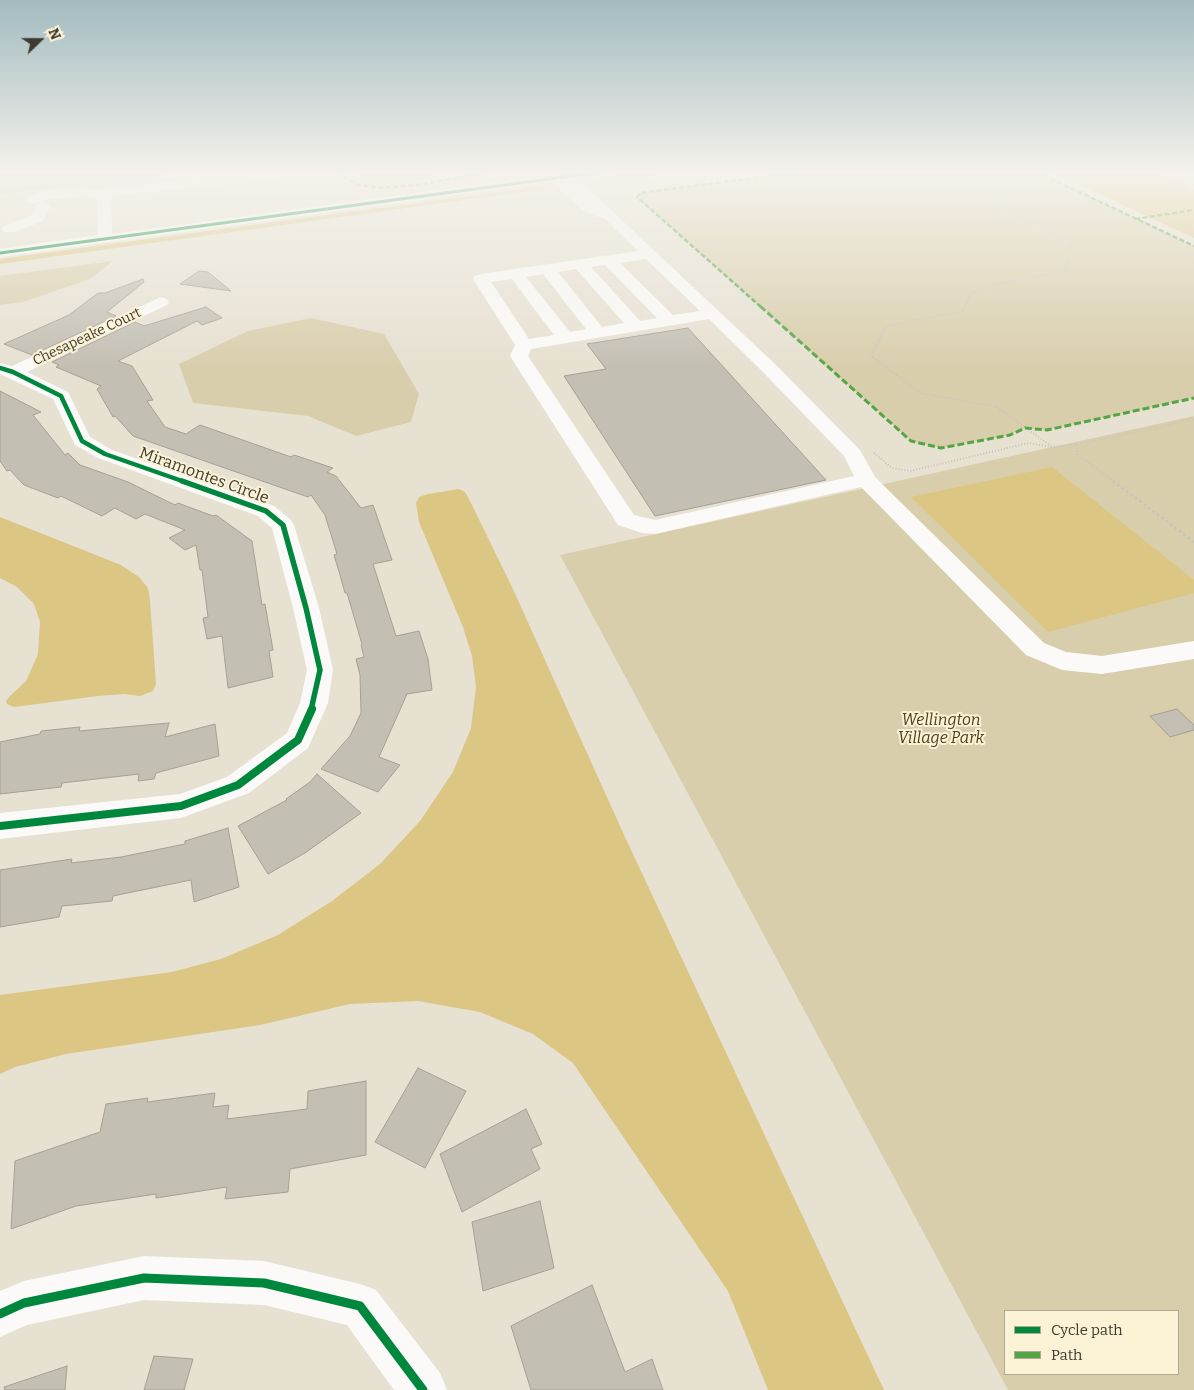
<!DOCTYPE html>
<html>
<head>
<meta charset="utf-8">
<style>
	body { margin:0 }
	#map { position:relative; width:1194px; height:1390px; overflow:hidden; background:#e7e1d2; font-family:Bitter,serif }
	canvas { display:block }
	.legend { position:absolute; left:1004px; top:1310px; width:175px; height:65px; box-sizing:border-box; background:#fcf3d7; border:1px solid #b0a994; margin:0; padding:6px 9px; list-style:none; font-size:15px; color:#3f3b30 }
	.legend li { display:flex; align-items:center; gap:10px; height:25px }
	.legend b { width:25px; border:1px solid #b0a994 }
	.north { position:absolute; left:15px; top:15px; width:50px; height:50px; -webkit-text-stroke:4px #fcf3d7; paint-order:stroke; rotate:68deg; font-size:14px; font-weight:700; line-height:20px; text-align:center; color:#3f3b30 }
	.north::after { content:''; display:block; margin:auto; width:18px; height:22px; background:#3f3b30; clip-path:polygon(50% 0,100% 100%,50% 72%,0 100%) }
</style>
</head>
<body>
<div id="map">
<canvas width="1194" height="1390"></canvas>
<ul class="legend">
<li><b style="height:6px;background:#00873e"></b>Cycle path</li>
<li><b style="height:6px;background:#54a644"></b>Path</li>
</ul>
<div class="north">N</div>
</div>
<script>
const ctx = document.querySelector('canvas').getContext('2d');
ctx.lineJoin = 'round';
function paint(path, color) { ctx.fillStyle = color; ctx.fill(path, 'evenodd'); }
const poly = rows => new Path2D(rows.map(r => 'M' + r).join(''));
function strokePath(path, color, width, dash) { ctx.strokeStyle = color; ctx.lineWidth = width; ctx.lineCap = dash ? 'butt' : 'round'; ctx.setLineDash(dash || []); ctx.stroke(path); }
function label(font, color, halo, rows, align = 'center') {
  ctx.font = font + ' Bitter,serif'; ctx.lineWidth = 4; ctx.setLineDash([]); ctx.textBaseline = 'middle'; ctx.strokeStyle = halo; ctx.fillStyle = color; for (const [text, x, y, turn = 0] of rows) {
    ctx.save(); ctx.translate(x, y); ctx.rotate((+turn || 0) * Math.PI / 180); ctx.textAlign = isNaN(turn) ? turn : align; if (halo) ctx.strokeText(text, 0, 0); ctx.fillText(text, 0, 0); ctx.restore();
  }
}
paint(poly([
	[0,172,193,172,0,194],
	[799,172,1037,172,1194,246,1194,398,1047,430,1025,428,1010,435,941,448,911,441,637,197,640,193],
	[113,261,90,279,23,302,0,305,0,276],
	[311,318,384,334,419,394,411,422,356,436,308,416,193,403,179,364,248,331],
	[1194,416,1194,1390,1008,1390,560,555],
	[1005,1311,1178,1311,1178,1374,1005,1374]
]), '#d9ceac');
paint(poly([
	[356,172,445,172,417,180,389,184,369,183,358,176],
	[1051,172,1153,172,1194,190,1194,238],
	[535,187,542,187,545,189,0,264,0,259],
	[1052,467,1194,580,1194,593,1048,632,911,497],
	[459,489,465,492,470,501,512,587,625,837,884,1390,768,1390,728,1291,573,1063,533,1034,480,1012,418,1001,350,1004,260,1025,66,1054,15,1067,0,1074,0,995,172,972,221,959,278,935,332,901,380,864,420,821,453,772,471,728,476,687,472,656,463,627,419,522,416,503,419,497,428,494],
	[0,517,121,565,139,577,148,588,150,600,156,684,153,691,140,696,124,694,98,696,14,707,7,704,6,701,9,697,26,681,38,654,40,622,34,604,17,587,0,578]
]), '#dbc684');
paint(poly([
	[635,172,664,172,659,175,602,183,597,180,602,177,635,172]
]), '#dbc684');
const building = poly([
	[199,271,208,272,231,291,180,284,199,271],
	[143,279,144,282,107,312,116,316,32,355,4,344,69,315,98,293,105,293,143,279],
	[206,307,222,318,202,325,197,321,118,361,132,366,153,400,147,401,165,427,186,434,200,425,291,457,294,455,333,468,327,472,336,476,361,508,373,505,392,560,373,564,396,636,419,631,428,659,432,690,407,694,379,757,400,765,378,792,321,769,350,736,361,713,360,675,356,659,364,657,361,645,362,644,347,593,345,593,340,575,334,555,337,554,325,515,311,495,308,497,133,436,115,416,113,417,97,389,101,386,56,367,59,365,52,362,135,322,144,326,206,307],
	[688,328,826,480,655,516,564,376,606,369,587,344,688,328],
	[0,391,41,412,33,415,65,455,68,453,80,465,128,482,175,505,178,503,213,516,216,515,252,541,262,605,265,604,273,650,269,651,273,677,228,688,222,636,207,639,203,618,208,617,202,570,200,570,196,545,185,550,169,538,185,530,145,514,136,519,115,508,102,516,61,496,58,498,24,485,10,470,7,471,0,461,0,391],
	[1177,709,1194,725,1194,730,1170,737,1150,716,1177,709],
	[169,723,165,737,215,724,219,756,156,773,154,779,138,781,139,774,62,783,61,787,0,794,0,742,40,734,41,731,80,727,79,731,169,723],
	[317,774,361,813,305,853,268,874,238,826,287,800,286,799,310,782,317,774],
	[228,828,239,887,194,902,191,880,113,896,112,901,62,906,59,917,0,927,0,870,72,859,71,863,121,857,185,844,185,841,228,828],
	[418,1068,466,1091,425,1168,375,1142,418,1068],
	[366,1081,366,1155,290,1169,288,1192,225,1199,227,1187,156,1198,156,1194,76,1206,11,1229,15,1161,100,1132,106,1104,148,1098,147,1102,215,1093,213,1107,229,1105,227,1119,307,1109,308,1091,366,1081],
	[526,1109,542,1144,531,1149,540,1169,462,1212,440,1154,526,1109],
	[540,1201,554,1268,483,1291,472,1222,540,1201],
	[592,1285,625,1372,652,1359,663,1390,531,1390,511,1326,592,1285],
	[154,1356,193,1359,184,1390,144,1390,154,1356],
	[67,1366,65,1390,5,1390,4,1387,67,1366]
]);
paint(building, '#c3bfb3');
strokePath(building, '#a4a094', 1);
strokePath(poly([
	[966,189,1071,242,1066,271,1006,282,972,292,963,311,886,326,871,356,920,393,997,407,1051,446],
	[1076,445,1077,454,1115,482],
	[874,453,892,468,910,471,1029,443,1051,447,1076,445,1194,419]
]), '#c5c4be', 2, [1, 2]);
strokePath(poly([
	[1113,481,1194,542]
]), '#c5c4be', 2.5, [2.5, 3]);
paint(poly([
	[260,172,276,172,277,175,271,179,111,196,112,234,570,172,607,172,601,176,578,179,775,364,860,450,875,477,1044,643,1066,652,1102,656,1194,641,1194,659,1102,674,1062,670,1026,655,861,487,655,534,642,533,618,525,510,356,515,345,473,279,475,276,481,274,638,251,605,219,583,211,552,182,0,257,0,249,98,235,97,198,84,196,48,199,34,204,29,203,27,200,29,197,40,192,84,188,96,190,260,172],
	[646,259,700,311,673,315,620,263,646,259],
	[605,265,657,318,640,321,591,267,605,265],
	[576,269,624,323,602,327,558,272,576,269],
	[543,274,586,329,570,332,526,277,543,274],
	[512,279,554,335,529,339,491,282,512,279],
	[709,319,763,372,844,456,854,476,655,520,634,515,528,356,531,349,709,319],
	[43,202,50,206,43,221,14,232,4,232,2,229,4,226,32,215,38,203,43,202],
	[161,297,167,299,169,302,167,305,27,372,68,392,90,437,112,450,274,506,291,520,294,525,319,608,333,670,328,703,308,748,249,793,181,818,0,839,0,813,180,794,227,777,287,733,300,703,307,670,293,608,272,528,258,516,98,458,75,445,53,399,0,374,0,363,12,366,161,297],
	[144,1256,264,1261,360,1284,376,1290,440,1373,447,1390,394,1390,347,1325,264,1305,144,1300,27,1325,0,1337,0,1291,24,1281,144,1256]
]), '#fbfaf8');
strokePath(poly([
	[337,172,356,184,378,188,418,185,492,172],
	[1037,172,1194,246],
	[1135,219,1194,210],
	[761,307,637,197,640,193,799,172]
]), '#54a644', 2.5, [5, 2.5]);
strokePath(poly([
	[760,306,911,441,941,448,1010,435,1025,428,1047,430,1194,398]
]), '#54a644', 3, [7, 3]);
strokePath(poly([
	[0,253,601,172]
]), '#00873e', 3);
strokePath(poly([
	[0,368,13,372,61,396,82,441,105,454,185,482]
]), '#00873e', 4.5);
strokePath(poly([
	[182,481,266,511,283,525,306,608,320,670,311,710]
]), '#00873e', 5.5);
strokePath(poly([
	[0,826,181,806,238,785,298,740,312,709]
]), '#00873e', 8);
strokePath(poly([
	[0,1314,24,1303,144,1278,264,1283,360,1306,423,1390]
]), '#00873e', 9);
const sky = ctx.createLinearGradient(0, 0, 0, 367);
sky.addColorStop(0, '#a3bbc0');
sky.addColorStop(0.47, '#f4f2eb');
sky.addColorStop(1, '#f4f2eb00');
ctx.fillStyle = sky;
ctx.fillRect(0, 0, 1194, 367);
label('14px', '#3f3b30', '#fcf3d7', [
	["Chesapeake Court",87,337,-25]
]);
label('16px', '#3f3b30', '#fcf3d7', [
	["Miramontes Circle",204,476,20]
]);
label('italic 16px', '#4e421d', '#fcf3d7', [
	["Wellington",941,721],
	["Village Park",941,739]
]);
</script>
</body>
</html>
